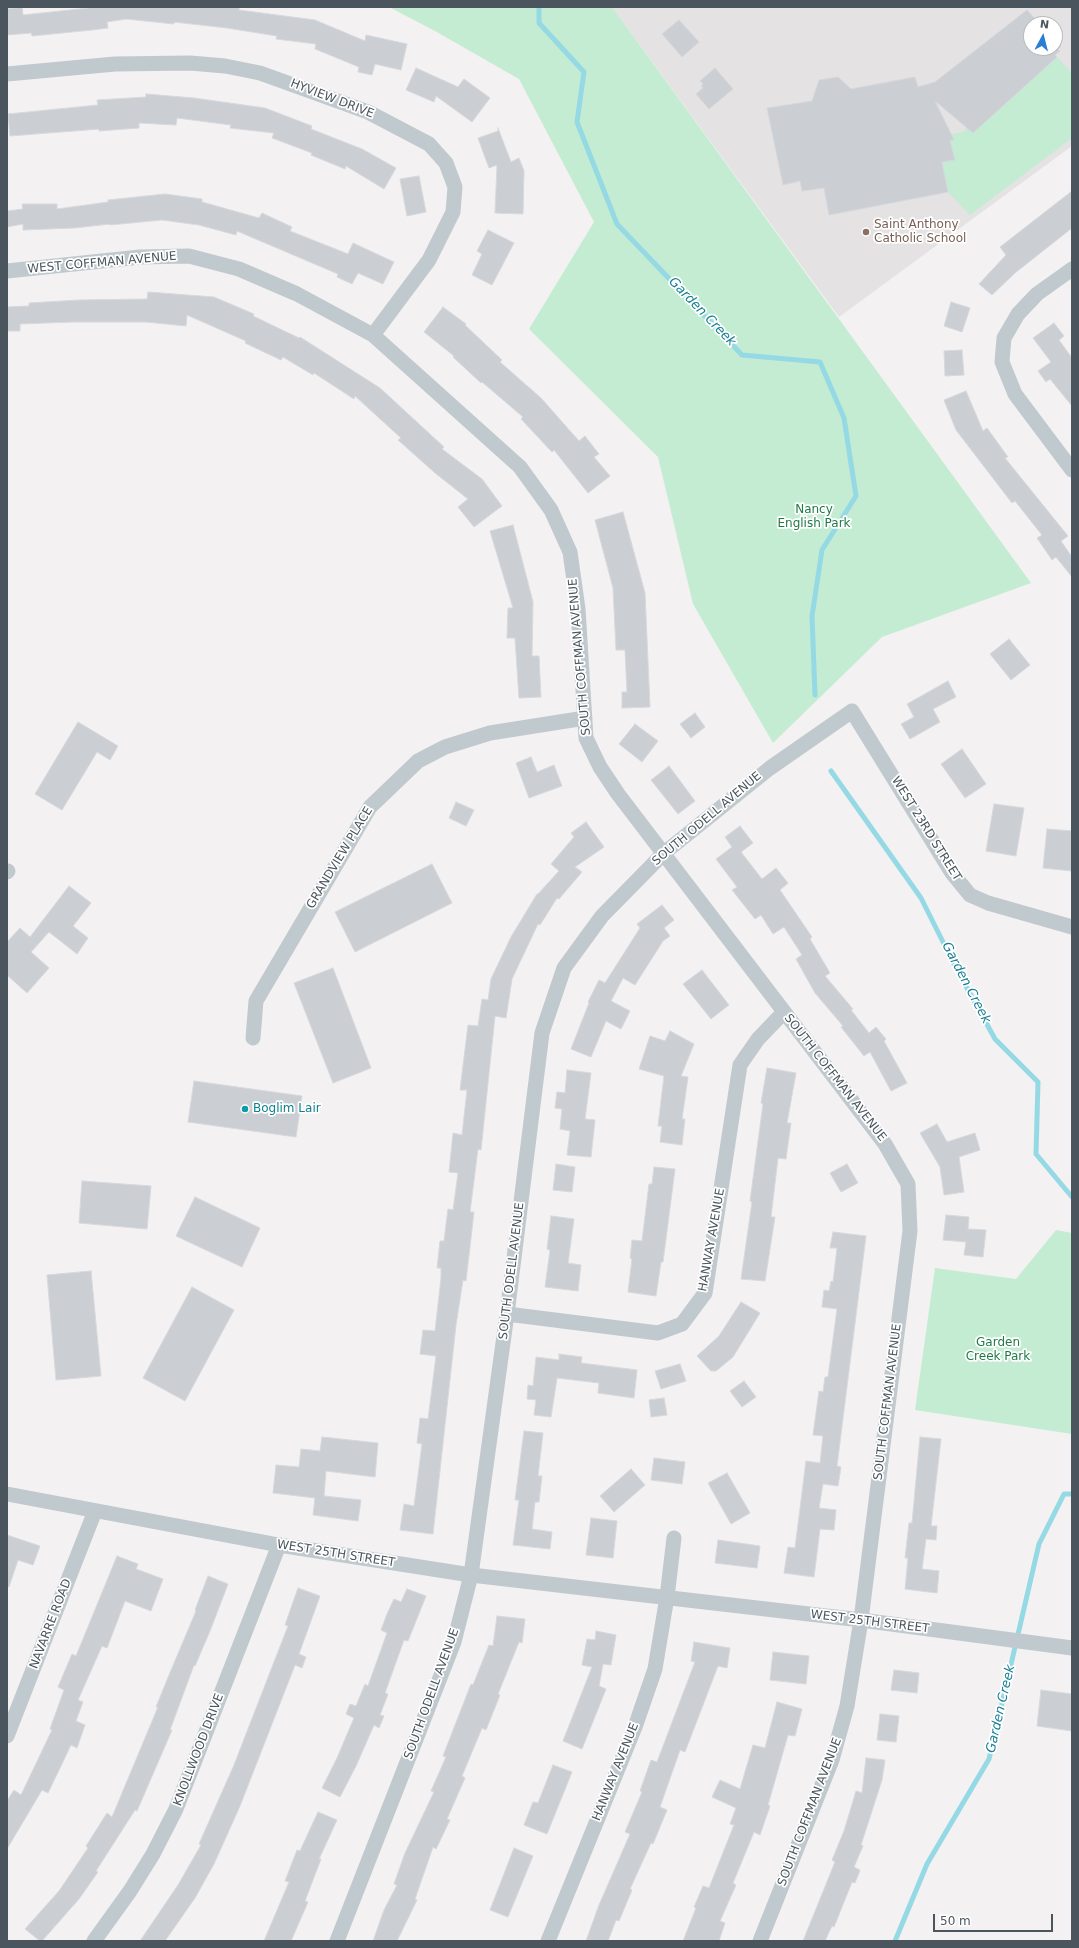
<!DOCTYPE html>
<html>
<head>
<meta charset="utf-8">
<style>
	body { margin:0 }
	#map { position:relative; width:1079px; height:1948px; overflow:hidden; background:#f3f1f1; font-family:"DejaVu Sans",sans-serif }
	canvas { display:block }
	.frame { position:absolute; inset:0; border:8px solid #4a555d; pointer-events:none }
	.north { position:absolute; left:1023px; top:16px; width:40px; height:40px; box-sizing:border-box; background:#fff; border:1px solid #b7bbbe; border-radius:50%; rotate:7deg; font-size:11px; font-weight:700; line-height:16px; text-align:center; color:#4a555d }
	.north::after { content:''; display:block; margin:auto; width:14px; height:18px; background:#297dd6; clip-path:polygon(50% 0,100% 100%,50% 72%,0 100%) }
	.scale { position:absolute; left:933px; top:1914px; width:120px; height:18px; box-sizing:border-box; border:2px solid #4a555d; border-top:0; padding-left:5px; font-size:12px; line-height:14px; white-space:nowrap; color:#4a555d; -webkit-text-stroke:3px #fff; paint-order:stroke }
</style>
</head>
<body>
<div id="map">
<canvas width="1079" height="1948"></canvas>
<div class="frame"></div>
<div class="north">N</div>
<div class="scale">50 m</div>
</div>
<script>
const ctx = document.querySelector('canvas').getContext('2d');
ctx.lineJoin = 'round';
function paint(path, color) { ctx.fillStyle = color; ctx.fill(path, 'evenodd'); }
const poly = rows => new Path2D(rows.map(r => 'M' + r).join(''));
function strokePath(path, color, width, dash) { ctx.strokeStyle = color; ctx.lineWidth = width; ctx.lineCap = dash ? 'butt' : 'round'; ctx.setLineDash(dash || []); ctx.stroke(path); }
function label(font, color, halo, rows, align = 'center') {
  ctx.font = font + ' "DejaVu Sans",sans-serif'; ctx.lineWidth = 3.5; ctx.setLineDash([]); ctx.textBaseline = 'middle'; ctx.strokeStyle = halo; ctx.fillStyle = color; for (const [text, x, y, turn = 0] of rows) {
    ctx.save(); ctx.translate(x, y); ctx.rotate((+turn || 0) * Math.PI / 180); ctx.textAlign = isNaN(turn) ? turn : align; if (halo) ctx.strokeText(text, 0, 0); ctx.fillText(text, 0, 0); ctx.restore();
  }
}
paint(poly([
	[612,7,1072,7,1072,146,839,317],
	[1031,24,1055,24,1055,48,1031,48]
]), '#e4e2e2');
paint(poly([
	[389,7,612,7,1031,583,882,637,773,743,693,604,658,457,529,329,594,222,519,79,435,31],
	[1057,57,1072,73,1072,138,970,215,948,192,942,162,950,141,954,140,951,134,963,132,967,128,973,133],
	[1056,1230,1072,1233,1072,1434,915,1410,935,1268,1016,1279]
]), '#c4ecd2');
strokePath(poly([
	[539,7,539,23,584,72,577,122,617,224,742,355,820,362,844,418,856,496,822,550,812,616,815,695],
	[831,771,921,898,956,968,995,1039,1038,1082,1036,1154,1072,1197],
	[895,1941,927,1864,989,1759,1039,1544,1064,1494,1072,1494]
]), '#95d9e5', 5);
const building = poly([
	[22,7,23,15,89,8,89,7,239,7,239,10,315,20,365,41,366,35,407,44,401,70,375,64,372,75,358,72,359,67,315,49,316,44,276,39,277,36,227,28,174,22,174,24,126,19,107,22,108,28,92,30,32,36,31,33,7,35,7,9,22,7],
	[1027,10,1038,22,1043,17,1049,24,1031,24,1031,48,1055,48,1055,40,1061,46,1058,49,1060,51,1055,55,1057,57,973,133,935,101,954,140,950,141,955,160,942,162,948,192,829,215,824,188,802,191,800,181,783,185,767,108,812,101,819,80,838,77,851,89,915,77,918,87,935,82,1027,10],
	[679,20,699,42,682,57,662,34,679,20],
	[416,68,458,87,464,79,490,98,472,122,436,96,434,102,406,90,416,68],
	[715,68,733,89,709,109,696,94,703,88,701,86,703,84,700,81,715,68],
	[146,94,194,98,265,108,312,126,311,129,362,149,396,168,384,189,346,166,345,169,311,155,312,153,272,138,274,133,230,128,231,125,177,118,176,125,139,123,139,128,99,131,99,129,10,136,8,114,98,105,97,100,146,97,146,94],
	[498,128,511,162,519,158,524,171,523,214,495,213,497,165,489,168,478,138,498,131,498,128],
	[419,176,426,212,407,216,400,179,419,176],
	[1072,191,1072,228,1015,273,992,295,979,284,1006,255,1000,247,1072,191],
	[165,194,202,199,202,202,259,218,262,213,292,227,290,231,348,254,353,243,394,262,383,284,358,273,352,284,337,277,338,274,237,231,236,235,199,225,162,220,110,225,110,224,74,228,23,230,23,224,7,227,7,211,23,209,22,204,57,204,57,209,108,202,108,200,165,194],
	[488,230,514,243,492,285,472,275,482,254,477,251,488,230],
	[148,292,214,297,254,314,253,316,299,338,300,337,380,388,444,447,442,449,482,479,502,506,474,527,458,507,468,499,435,473,398,440,401,438,355,396,354,399,314,373,313,375,283,357,281,360,245,343,246,341,187,315,186,326,146,322,72,322,20,324,20,331,7,331,7,307,29,306,29,303,79,300,147,299,148,292],
	[951,302,970,308,962,332,944,326,951,302],
	[443,307,466,324,465,325,502,360,500,362,541,398,579,441,585,436,599,454,594,457,610,476,588,493,554,450,552,452,521,419,523,417,482,382,481,383,453,357,454,356,424,332,443,307],
	[1054,323,1064,336,1059,340,1072,358,1072,406,1050,379,1046,382,1038,371,1051,362,1033,338,1054,323],
	[962,350,964,375,945,376,944,351,962,350],
	[966,391,983,431,987,428,1008,457,1005,458,1068,536,1061,541,1072,557,1072,577,1056,557,1052,560,1037,538,1042,535,1015,501,1012,503,956,430,944,400,966,391],
	[623,512,645,593,650,707,622,708,622,692,627,692,625,650,616,650,613,588,595,520,623,512],
	[513,525,533,602,532,656,539,656,541,697,519,698,515,638,507,638,508,608,513,608,490,531,513,525],
	[1009,639,1030,665,1011,680,990,654,1009,639],
	[948,681,956,697,933,709,940,722,910,739,901,724,914,717,907,704,948,681],
	[695,713,705,727,691,738,680,724,695,713],
	[78,722,118,746,110,760,97,752,62,810,35,794,78,722],
	[635,724,658,741,642,762,619,744,635,724],
	[962,749,986,784,965,798,941,764,962,749],
	[531,757,537,772,554,765,562,786,529,798,516,763,531,757],
	[669,766,695,801,678,814,651,780,669,766],
	[456,802,474,810,466,826,449,818,456,802],
	[994,804,1024,808,1016,856,986,851,994,804],
	[586,822,604,847,575,867,582,872,559,899,557,898,540,925,538,924,512,979,506,1018,495,1016,481,1150,478,1149,470,1212,474,1212,466,1281,463,1280,456,1325,433,1534,400,1530,404,1504,414,1506,422,1444,417,1443,420,1418,428,1419,436,1356,420,1354,423,1330,435,1331,441,1278,441,1268,437,1268,440,1241,444,1241,448,1209,453,1210,458,1173,449,1172,453,1133,462,1135,467,1090,460,1090,468,1025,478,1026,482,999,488,1000,491,979,511,937,537,894,538,894,559,871,551,864,574,837,571,833,586,822],
	[740,826,753,843,741,852,762,879,776,868,788,883,780,890,812,937,810,939,830,973,825,976,853,1009,851,1010,869,1033,876,1027,886,1039,884,1041,907,1083,891,1091,870,1052,864,1056,841,1027,843,1026,815,993,796,959,802,955,784,927,773,934,761,915,755,919,732,890,737,887,716,859,732,847,725,837,740,826],
	[1047,829,1072,831,1072,871,1043,868,1047,829],
	[432,864,452,903,355,952,335,912,432,864],
	[69,886,91,903,73,926,88,938,77,954,49,932,31,952,49,968,27,993,7,975,7,942,20,928,30,937,69,886],
	[662,905,674,920,664,928,670,936,663,941,635,985,623,978,611,1001,630,1011,621,1029,606,1021,591,1057,571,1049,589,1003,588,1002,599,980,605,983,640,928,637,924,662,905],
	[333,968,371,1068,333,1083,294,983,333,968],
	[702,970,729,1005,711,1019,683,984,702,970],
	[670,1031,694,1044,681,1076,688,1077,682,1119,685,1119,682,1145,660,1142,662,1126,658,1126,664,1076,639,1069,650,1036,665,1041,670,1031],
	[767,1068,796,1073,787,1123,791,1123,786,1159,778,1158,771,1217,775,1217,765,1281,741,1279,752,1202,750,1201,763,1104,761,1103,767,1068],
	[567,1070,591,1073,585,1119,595,1120,591,1157,567,1155,570,1131,560,1129,562,1109,555,1108,557,1092,565,1093,567,1070],
	[194,1081,302,1096,296,1137,188,1122,194,1081],
	[937,1124,947,1142,975,1133,980,1150,959,1157,964,1192,944,1195,940,1167,920,1133,937,1124],
	[556,1164,575,1167,572,1192,553,1190,556,1164],
	[847,1164,858,1183,841,1192,830,1173,847,1164],
	[654,1167,675,1169,663,1262,661,1262,656,1296,628,1292,632,1259,630,1258,632,1240,642,1241,649,1184,652,1184,654,1167],
	[82,1181,151,1186,147,1229,79,1223,82,1181],
	[195,1197,260,1228,242,1267,176,1236,195,1197],
	[946,1215,969,1217,968,1229,986,1230,983,1257,964,1255,966,1242,943,1240,946,1215],
	[551,1216,574,1219,568,1263,581,1265,578,1291,545,1287,550,1250,547,1249,551,1216],
	[833,1232,866,1236,837,1466,841,1467,838,1486,823,1484,819,1508,836,1510,834,1530,820,1529,814,1577,784,1573,788,1547,795,1548,806,1461,820,1463,823,1436,813,1435,819,1391,823,1392,825,1377,828,1377,837,1309,822,1307,824,1290,829,1291,831,1281,833,1282,837,1248,830,1248,833,1232],
	[91,1271,101,1376,56,1380,47,1275,91,1271],
	[192,1287,234,1310,185,1401,143,1378,192,1287],
	[741,1302,760,1313,733,1357,716,1371,711,1371,697,1356,719,1336,741,1302],
	[559,1354,582,1357,581,1363,637,1370,634,1398,598,1393,599,1383,557,1378,551,1417,534,1415,536,1400,527,1399,528,1385,533,1386,536,1357,559,1360,559,1354],
	[680,1364,686,1381,661,1389,655,1371,680,1364],
	[744,1381,756,1397,742,1407,730,1391,744,1381],
	[664,1398,667,1415,651,1417,649,1400,664,1398],
	[524,1431,543,1433,538,1476,542,1476,539,1502,535,1502,532,1529,552,1532,550,1549,513,1545,519,1500,515,1500,524,1431],
	[322,1437,378,1443,375,1477,326,1471,324,1496,361,1500,358,1521,313,1515,315,1498,273,1493,276,1465,299,1467,301,1449,320,1451,322,1437],
	[920,1437,941,1439,931,1526,937,1526,936,1540,926,1539,922,1569,939,1571,937,1593,905,1589,908,1558,905,1558,909,1523,912,1523,920,1437],
	[654,1458,685,1462,682,1484,651,1480,654,1458],
	[631,1469,645,1485,614,1512,600,1496,631,1469],
	[727,1473,750,1513,731,1524,708,1483,727,1473],
	[591,1518,617,1521,613,1558,586,1555,591,1518],
	[7,1535,40,1546,33,1565,18,1560,9,1587,7,1586,7,1535],
	[718,1540,760,1546,757,1568,715,1563,718,1540],
	[117,1556,138,1564,136,1569,163,1579,151,1611,125,1601,107,1648,102,1646,78,1700,83,1702,76,1721,85,1725,77,1748,71,1745,48,1793,42,1790,7,1849,7,1801,14,1790,21,1795,52,1730,50,1729,64,1690,58,1687,72,1654,76,1656,117,1556],
	[208,1576,228,1584,210,1631,195,1666,194,1665,170,1730,172,1730,137,1811,135,1810,96,1871,98,1872,79,1899,42,1941,40,1941,25,1929,59,1891,88,1848,86,1846,107,1813,112,1817,158,1707,156,1707,169,1675,196,1611,195,1610,208,1576],
	[298,1588,320,1596,299,1654,306,1657,302,1668,295,1665,240,1806,214,1864,195,1898,165,1941,140,1941,178,1885,201,1845,199,1844,234,1765,288,1626,285,1625,298,1588],
	[407,1589,426,1596,408,1641,404,1640,385,1693,388,1694,380,1715,384,1716,379,1728,374,1725,356,1766,340,1797,322,1788,337,1758,354,1718,346,1714,350,1704,356,1706,365,1684,368,1686,387,1633,381,1630,387,1614,394,1599,401,1602,407,1589],
	[497,1616,525,1619,522,1643,519,1642,498,1694,500,1695,486,1730,482,1728,462,1776,465,1778,447,1819,450,1820,436,1849,433,1847,415,1899,417,1900,397,1941,373,1941,384,1910,397,1885,394,1884,405,1853,434,1792,431,1791,446,1757,443,1756,471,1684,473,1685,489,1645,493,1646,497,1616],
	[596,1631,616,1635,611,1665,603,1664,599,1686,606,1689,582,1749,563,1741,592,1667,582,1665,587,1639,595,1640,596,1631],
	[694,1642,730,1648,727,1668,718,1666,685,1752,680,1750,660,1807,667,1810,653,1844,651,1843,630,1889,632,1890,619,1921,616,1920,608,1941,586,1941,599,1905,630,1834,625,1832,642,1792,640,1791,651,1760,657,1762,695,1662,691,1661,694,1642],
	[773,1652,809,1656,806,1684,770,1680,773,1652],
	[894,1670,919,1673,917,1693,891,1690,894,1670],
	[1041,1690,1072,1694,1072,1731,1037,1726,1041,1690],
	[777,1702,802,1709,795,1736,788,1735,768,1805,770,1806,760,1835,754,1832,733,1883,736,1885,720,1921,725,1923,719,1941,683,1941,696,1908,694,1907,703,1886,709,1888,734,1825,730,1824,736,1808,712,1797,720,1780,740,1789,753,1745,765,1748,777,1702],
	[880,1714,899,1716,896,1742,877,1740,880,1714],
	[866,1758,885,1760,882,1780,861,1845,863,1846,854,1867,860,1870,855,1883,852,1882,834,1927,832,1926,825,1941,803,1941,835,1862,832,1860,844,1831,856,1791,862,1793,866,1758],
	[553,1765,572,1772,547,1834,524,1825,533,1802,538,1803,553,1765],
	[318,1812,337,1820,319,1859,321,1859,305,1901,308,1902,291,1941,264,1941,289,1882,285,1881,297,1850,300,1851,318,1812],
	[514,1848,533,1856,508,1917,490,1910,514,1848]
]);
paint(building, '#cbced3');
strokePath(building, '#d6d8dc', 1);
strokePath(poly([
	[7,74,115,64,190,63,225,66,260,73,368,112,429,144,446,163,455,187,453,212,429,260,373,335],
	[1072,269,1037,294,1018,314,1004,338,1002,362,1015,394,1072,470],
	[7,271,140,257,189,256,239,269,297,294,373,335,520,467,551,510,570,552,578,609,586,738,600,767,618,794,885,1144,908,1184,910,1231,861,1620,847,1706,832,1760,760,1941],
	[7,872,8,871],
	[253,1038,256,1001,370,807,393,785,418,761,445,747,490,733,585,718],
	[507,1314,658,1333,682,1324,705,1293,740,1065,758,1039,784,1012],
	[7,1494,279,1545,471,1575,861,1620,1072,1648],
	[7,1736,95,1511],
	[94,1941,130,1891,153,1854,176,1809,279,1545],
	[337,1941,454,1642,471,1575,507,1314,542,1033,564,968,602,916,664,853,770,768,852,711,952,873,970,895,988,903,1072,927],
	[548,1941,635,1727,655,1669,667,1597,674,1538]
]), '#c0c9ce', 15);
for (const [x, y, r, color] of [
	[866,232,4,"#8d6e63"],
	[245,1109,4,"#0f9aa8"]
]) { const dot = new Path2D(); dot.arc(x, y, r, 0, 2 * Math.PI); ctx.fillStyle = color; ctx.fill(dot); strokePath(dot, '#fff', 1.5); }
label('12px', '#4a555d', '#fff', [
	["HYVIEW DRIVE",332,99,21],
	["WEST COFFMAN AVENUE",102,263,-5],
	["SOUTH COFFMAN AVENUE",580,657,-95],
	["SOUTH ODELL AVENUE",707,819,-40],
	["WEST 23RD STREET",926,829,58],
	["GRANDVIEW PLACE",340,858,-59],
	["SOUTH COFFMAN AVENUE",835,1078,52],
	["HANWAY AVENUE",712,1240,-80],
	["SOUTH ODELL AVENUE",512,1271,-83],
	["SOUTH COFFMAN AVENUE",888,1402,-83],
	["WEST 25TH STREET",336,1554,9],
	["WEST 25TH STREET",870,1622,7],
	["NAVARRE ROAD",51,1624,-69],
	["SOUTH ODELL AVENUE",432,1694,-70],
	["KNOLLWOOD DRIVE",199,1750,-69],
	["HANWAY AVENUE",616,1772,-68],
	["SOUTH COFFMAN AVENUE",810,1812,-69]
]);
label('12px', '#785e54', '#fff', [
	["Saint Anthony",874,225],
	["Catholic School",874,239]
], 'left');
label('12px', '#1f7a48', '#fff', [
	["Nancy",814,510],
	["English Park",814,524],
	["Garden",998,1343],
	["Creek Park",998,1357]
]);
label('12px', '#0d838f', '#fff', [
	["Boglim Lair",253,1109]
], 'left');
label('italic 13px', '#178094', '#fff', [
	["Garden Creek",702,312,46],
	["Garden Creek",966,983,62],
	["Garden Creek",1001,1709,-77]
]);
</script>
</body>
</html>
